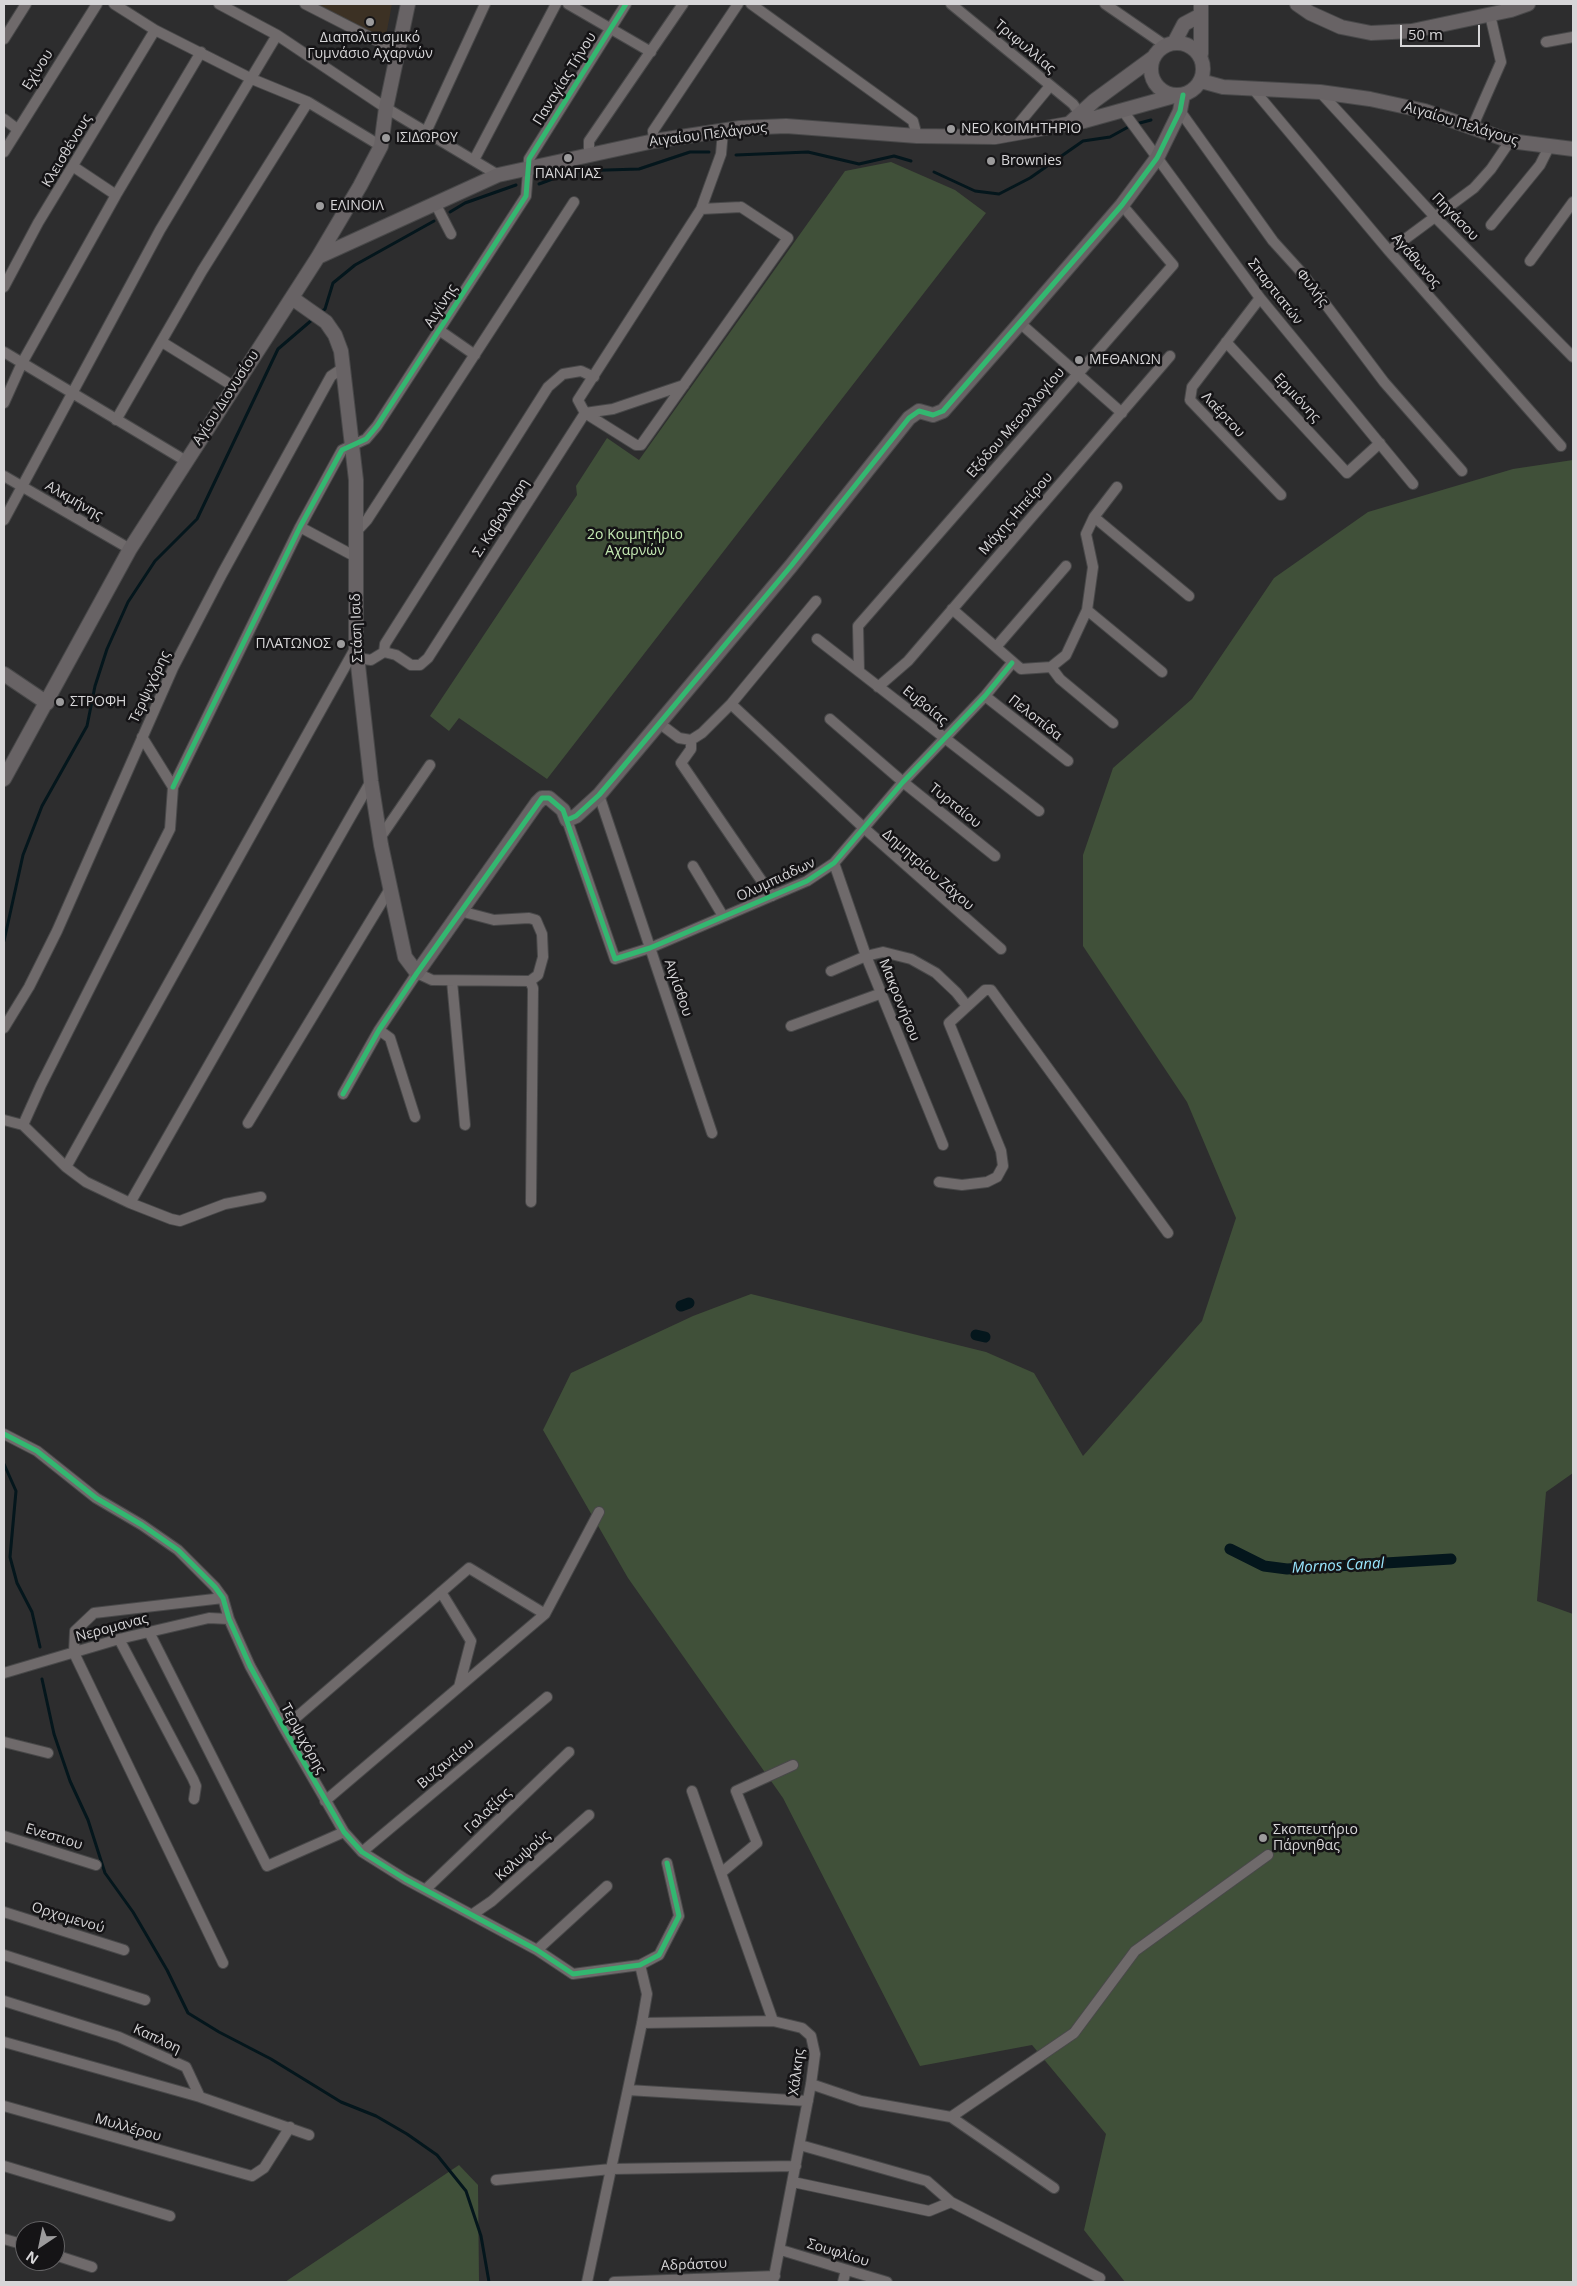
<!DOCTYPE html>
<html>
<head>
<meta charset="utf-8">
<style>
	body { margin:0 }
	#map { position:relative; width:1577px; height:2286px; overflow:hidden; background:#2d2d2e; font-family:"Open Sans",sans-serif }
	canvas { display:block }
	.frame { position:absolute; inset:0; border:5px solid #d7d6d8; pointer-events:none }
	.north { position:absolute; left:15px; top:2221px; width:50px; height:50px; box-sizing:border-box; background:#151416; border:1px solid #636264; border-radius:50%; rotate:214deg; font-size:14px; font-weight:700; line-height:20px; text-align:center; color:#d7d6d8 }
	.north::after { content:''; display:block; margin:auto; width:18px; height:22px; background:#9c9b9c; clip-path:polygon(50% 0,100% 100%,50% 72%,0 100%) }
	.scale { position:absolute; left:1400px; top:25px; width:80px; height:22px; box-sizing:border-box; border:2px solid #d7d6d8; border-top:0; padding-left:6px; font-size:15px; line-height:18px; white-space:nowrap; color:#d7d6d8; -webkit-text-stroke:4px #151416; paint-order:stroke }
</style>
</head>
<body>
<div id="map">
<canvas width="1577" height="2286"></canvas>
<div class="frame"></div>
<div class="north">N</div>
<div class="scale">50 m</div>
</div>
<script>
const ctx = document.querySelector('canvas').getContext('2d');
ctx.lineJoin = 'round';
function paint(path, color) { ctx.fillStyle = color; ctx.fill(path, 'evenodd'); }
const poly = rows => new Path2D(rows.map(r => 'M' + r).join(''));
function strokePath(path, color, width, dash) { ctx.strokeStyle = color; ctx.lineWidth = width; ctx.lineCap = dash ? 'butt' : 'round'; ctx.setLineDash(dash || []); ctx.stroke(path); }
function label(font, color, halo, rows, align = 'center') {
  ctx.font = font + ' "Open Sans",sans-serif'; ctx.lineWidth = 5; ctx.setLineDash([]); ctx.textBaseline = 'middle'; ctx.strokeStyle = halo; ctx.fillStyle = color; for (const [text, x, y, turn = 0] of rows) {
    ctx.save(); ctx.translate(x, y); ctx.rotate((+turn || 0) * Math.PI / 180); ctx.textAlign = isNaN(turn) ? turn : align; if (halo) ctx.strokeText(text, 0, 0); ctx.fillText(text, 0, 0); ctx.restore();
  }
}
paint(poly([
	[318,4,392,4,385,41]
]), '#3c3124');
paint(poly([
	[891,162,955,190,986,213,547,779,459,718,449,731,430,716,577,495,576,486,607,438,639,460,845,171],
	[1573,460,1573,1473,1546,1492,1537,1601,1573,1614,1573,2282,1125,2282,1084,2230,1106,2134,1032,2045,920,2066,783,1798,628,1578,543,1430,571,1373,693,1316,751,1294,986,1352,1034,1373,1083,1456,1202,1321,1236,1218,1187,1102,1083,946,1083,855,1113,768,1192,699,1274,578,1368,512,1513,469],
	[459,2165,478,2185,479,2282,285,2282]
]), '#405039');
strokePath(poly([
	[1136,124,1151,120],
	[736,155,808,152,859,164,894,156,911,161],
	[934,172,975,191,999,194,1030,178,1083,141,1110,137,1130,126],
	[539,184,574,171,639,169,690,152,709,152],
	[450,212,465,203,516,185],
	[320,313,325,309,333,283,355,265,434,221],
	[4,941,23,855,42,806,87,726,95,686,107,649,128,602,155,561,197,519,278,349,313,319],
	[4,1464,16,1491,10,1557,17,1583,32,1612,40,1647],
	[42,1679,54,1734,70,1781,88,1820,105,1873,133,1912,167,1970,188,2013,219,2032,271,2059,341,2102,376,2116,407,2134,437,2155,466,2191,481,2236,489,2282]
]), '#04161c', 3);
strokePath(poly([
	[681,1306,689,1303],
	[976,1335,985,1337],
	[1230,1549,1264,1566,1287,1569,1451,1559]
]), '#04161c', 11);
const street = poly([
	[114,4,155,30,252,79,308,102,381,146],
	[219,4,277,35,386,108,498,175],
	[305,4,399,52],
	[568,4,651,52],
	[751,4,913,121,917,136],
	[951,4,1073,104,1080,114],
	[1105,4,1166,46],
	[4,39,26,4],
	[1546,42,1573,37],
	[1254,90,1389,251,1561,446],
	[1320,92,1436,218,1573,357],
	[1123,111,1260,298,1413,484],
	[1180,111,1273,241,1302,273,1384,382,1462,471],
	[4,119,17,129],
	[1472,128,1501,62,1490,15],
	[426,132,485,4],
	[1018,133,1016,127,1050,86],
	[654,141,653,131,738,4],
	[4,152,97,4],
	[589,153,589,141,683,4],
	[474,160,556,4],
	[74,167,116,195],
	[435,203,451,234],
	[741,207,788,238,641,445,636,445,585,413,578,400,701,209,741,207],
	[701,209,721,154,723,131],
	[1491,225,1540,165,1549,147],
	[1389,251,1474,188,1491,169,1510,141],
	[1530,261,1573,202],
	[4,287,38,223,155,30],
	[1260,298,1192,387,1190,400,1281,495],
	[1020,323,1122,413],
	[439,330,475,355],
	[162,342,233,386],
	[1226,342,1347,473,1380,443],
	[4,352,186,461],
	[4,403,22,363,116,195,201,52],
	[116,420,202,271,308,102],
	[4,476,130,549],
	[1094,517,1189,596],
	[4,520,160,230,277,35],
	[300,527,356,557],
	[355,533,367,520,574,202],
	[952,609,1021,669,1051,667,1066,655,1087,610,1093,567,1086,534,1094,517,1117,487],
	[1087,610,1162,672],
	[817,639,1039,811],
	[996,647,1066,566],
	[384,652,385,644,548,387,563,374,581,371,594,377],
	[357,658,371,660,384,652,396,655,411,665,420,665,428,658,585,413,613,409,684,385],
	[1051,667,1060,679,1113,723],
	[859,671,858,626,1173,265,1122,205],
	[878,687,908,661,1170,356],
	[985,696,1068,761],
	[731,704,864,828,1001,949],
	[830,719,903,782,995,856],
	[659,723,679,738,691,740,702,733,731,704,816,601],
	[142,737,173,787,170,829,41,1085,23,1125,66,1167,86,1182,130,1203,171,1219,180,1221,225,1204,261,1197],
	[691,740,691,749,681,763,772,896],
	[173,787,300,527,342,450,366,439,377,426,526,196,529,159,626,4],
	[599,795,712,1133],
	[567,820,615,959,650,948,807,881,834,863,903,782,985,696,1012,663],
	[380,838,430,765],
	[834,863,866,956,943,1145],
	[693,866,723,916],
	[460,911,494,920,529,918,536,920,542,934,543,957,538,975,530,981],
	[831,971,866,956,883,952,911,959,936,973,956,992,967,1006],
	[452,981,465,1125],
	[791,1026,882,993],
	[4,1028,29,987,57,931,173,668,222,574,331,376,343,368],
	[379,1030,390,1038,415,1117],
	[343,1094,379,1030,417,973,432,980,530,981,533,988,531,1202],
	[4,1120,23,1125],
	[248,1123,391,887],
	[66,1167,356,647],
	[939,1182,962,1185,987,1182,997,1177,1003,1166,1001,1151,949,1023,985,990,991,990,1168,1233],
	[130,1203,371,781],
	[4,1434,37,1451,96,1498,142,1525,178,1550,215,1587,223,1598,229,1619,250,1666,284,1728,344,1832,362,1852,405,1879,537,1950,573,1974,640,1965,659,1955,679,1916,667,1863],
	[441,1592,471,1641,459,1687],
	[149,1632,267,1866,344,1832],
	[119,1639,193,1779,196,1786,194,1799],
	[4,1673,119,1639,209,1618,229,1619],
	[284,1728,469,1568,545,1614],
	[4,1742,48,1753],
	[692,1791,773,2021],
	[325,1801,545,1614,599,1512],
	[4,1836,96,1865],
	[362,1852,547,1697],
	[721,1873,757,1843,736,1791,793,1765],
	[426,1889,569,1752],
	[4,1912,124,1950],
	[473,1914,492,1901,589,1815],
	[537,1950,607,1886],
	[4,1955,145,2000],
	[223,1963,74,1653,75,1631,94,1613,223,1598],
	[4,2001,119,2037,186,2067,200,2097,309,2135],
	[642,2023,773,2021,802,2028,811,2036,815,2054,811,2084,773,2282],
	[4,2042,200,2097],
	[811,2084,861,2101,951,2117,1054,2188],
	[628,2090,808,2101],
	[4,2106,252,2176,264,2168,290,2127],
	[951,2117,1074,2033,1135,1951,1268,1855],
	[800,2145,927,2181,951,2202,1100,2278],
	[4,2166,170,2216],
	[496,2180,611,2169,796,2166],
	[793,2182,929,2211,951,2202],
	[4,2239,25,2245],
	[781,2250,887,2282],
	[55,2255,92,2267],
	[587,2282,642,2023,647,1994,640,1965],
	[614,2282,775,2276],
	[843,2282,846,2270]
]);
const secondary = poly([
	[1201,4,1201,54],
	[1297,4,1310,13,1341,27,1371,33,1412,31,1511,10,1528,4],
	'1151 69a26 26 0 1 1 52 0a26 26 0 1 1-52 0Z',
	[1174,43,1184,24,1201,15],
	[1201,81,1223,87,1320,92,1370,99,1425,111,1510,141,1573,149],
	[1070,123,1094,101,1154,57],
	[318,257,498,175,654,141,740,128,786,126,917,136,995,137,1084,121,1174,96],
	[292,298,326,322,335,335,341,351,356,480,356,647,371,781,381,845,405,957,417,973,537,803,542,798,549,798,563,810,567,820,576,816,599,795,791,566,909,418,919,411,933,415,943,411,1020,323,1122,205,1157,158,1180,111,1183,95],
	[4,674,47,703],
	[4,779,130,549,318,257,360,186,381,146,386,108,408,4]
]);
strokePath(street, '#484849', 12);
strokePath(secondary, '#484849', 16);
strokePath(street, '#6f6a6b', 10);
strokePath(secondary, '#686365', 14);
strokePath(poly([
	[173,787,300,527,342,450,366,439,377,426,526,196,529,159,626,4],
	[567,820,576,816,599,795,617,774,791,566,909,418,919,411,933,415,943,411,1122,205,1157,158,1180,111,1183,95],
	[343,1094,379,1030,417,973,542,798,549,798,563,810,615,959,650,948,807,881,834,863,903,782,985,696,1012,663],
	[4,1434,37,1451,96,1498,142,1525,178,1550,215,1587,223,1598,229,1619,250,1666,284,1728,344,1832,362,1852,405,1879,537,1950,573,1974,640,1965,659,1955,679,1916,667,1863]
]), '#33b770', 5);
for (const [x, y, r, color] of [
	[370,22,5,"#9c9b9c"],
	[951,129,5,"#9c9b9c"],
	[386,138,5,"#9c9b9c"],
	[568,158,5,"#9c9b9c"],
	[991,161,5,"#9c9b9c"],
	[320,206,5,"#9c9b9c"],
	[1079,360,5,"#9c9b9c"],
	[341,644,5,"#9c9b9c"],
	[60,702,5,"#9c9b9c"],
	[1263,1838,5,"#9c9b9c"]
]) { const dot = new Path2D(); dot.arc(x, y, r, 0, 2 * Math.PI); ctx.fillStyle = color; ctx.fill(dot); strokePath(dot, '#151416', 2); }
label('14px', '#d7d6d8', '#151416', [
	["Διαπολιτισμικό",370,38,"center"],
	["Γυμνάσιο Αχαρνών",370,54,"center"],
	["ΝΕΟ ΚΟΙΜΗΤΗΡΙΟ",961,129],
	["ΙΣΙΔΩΡΟΥ",396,138],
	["Brownies",1001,161],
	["ΠΑΝΑΓΙΑΣ",568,174,"center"],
	["ΕΛΙΝΟΙΛ",330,206],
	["ΜΕΘΑΝΩΝ",1089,360],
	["ΠΛΑΤΩΝΟΣ",331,644,"right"],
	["ΣΤΡΟΦΗ",70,702],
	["Σκοπευτήριο",1273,1830],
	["Πάρνηθας",1273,1846]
], 'left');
label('14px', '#d7d6d8', '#151416', [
	["Τριφυλλίας",1025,47,40],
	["Εχίνου",38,70,-58],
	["Παναγίας Τήνου",565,79,-58],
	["Αιγαίου Πελάγους",1461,124,17],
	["Αιγαίου Πελάγους",708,135,-7],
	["Κλεισθένους",67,151,-59],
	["Πηγάσου",1455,217,46],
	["Αγάθωνος",1416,261,49],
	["Φυλής",1312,288,52],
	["Σπαρτιατών",1275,292,52],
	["Αιγίνης",441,306,-57],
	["Αγίου Διονυσίου",226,398,-57],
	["Ερμιόνης",1297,398,47],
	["Λαέρτου",1223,415,47],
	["Εξόδου Μεσολλογίου",1016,423,-49],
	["Αλκμήνης",74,501,30],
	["Μάχης Ηπείρου",1016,514,-49],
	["Σ. Καβαλλαρη",501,518,-57],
	["Στάση Ισιδ",357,628,-92],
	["Τερψιχόρης",150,687,-65],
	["Ευβοίας",925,706,39],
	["Πελοπίδα",1035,718,38],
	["Τυρταίου",955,806,39],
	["Δημητρίου Ζάχου",928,870,41],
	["Ολυμπιάδων",776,880,-25],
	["Αιγίσθου",678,988,71],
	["Μακρονήσου",899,1000,68],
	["Νερομανας",112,1628,-15],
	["Τερψιχόρης",303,1739,61],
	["Βυζαντίου",446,1764,-40],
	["Γαλαξίας",488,1811,-44],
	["Ενεστιου",54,1837,17],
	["Καλυψούς",523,1856,-42],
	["Ορχομενού",68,1918,17],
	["Καπλοη",157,2039,25],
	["Χάλκης",797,2072,-83],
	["Μυλλέρου",128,2128,16],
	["Σουφλίου",838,2253,17],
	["Αδράστου",694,2265,-2]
]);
label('14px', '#c6ebb4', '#151416', [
	["2ο Κοιμητήριο",635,535],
	["Αχαρνών",635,551]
]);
label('italic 15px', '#98e6fe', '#151416', [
	["Mornos Canal",1338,1566,-3]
]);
</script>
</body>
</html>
